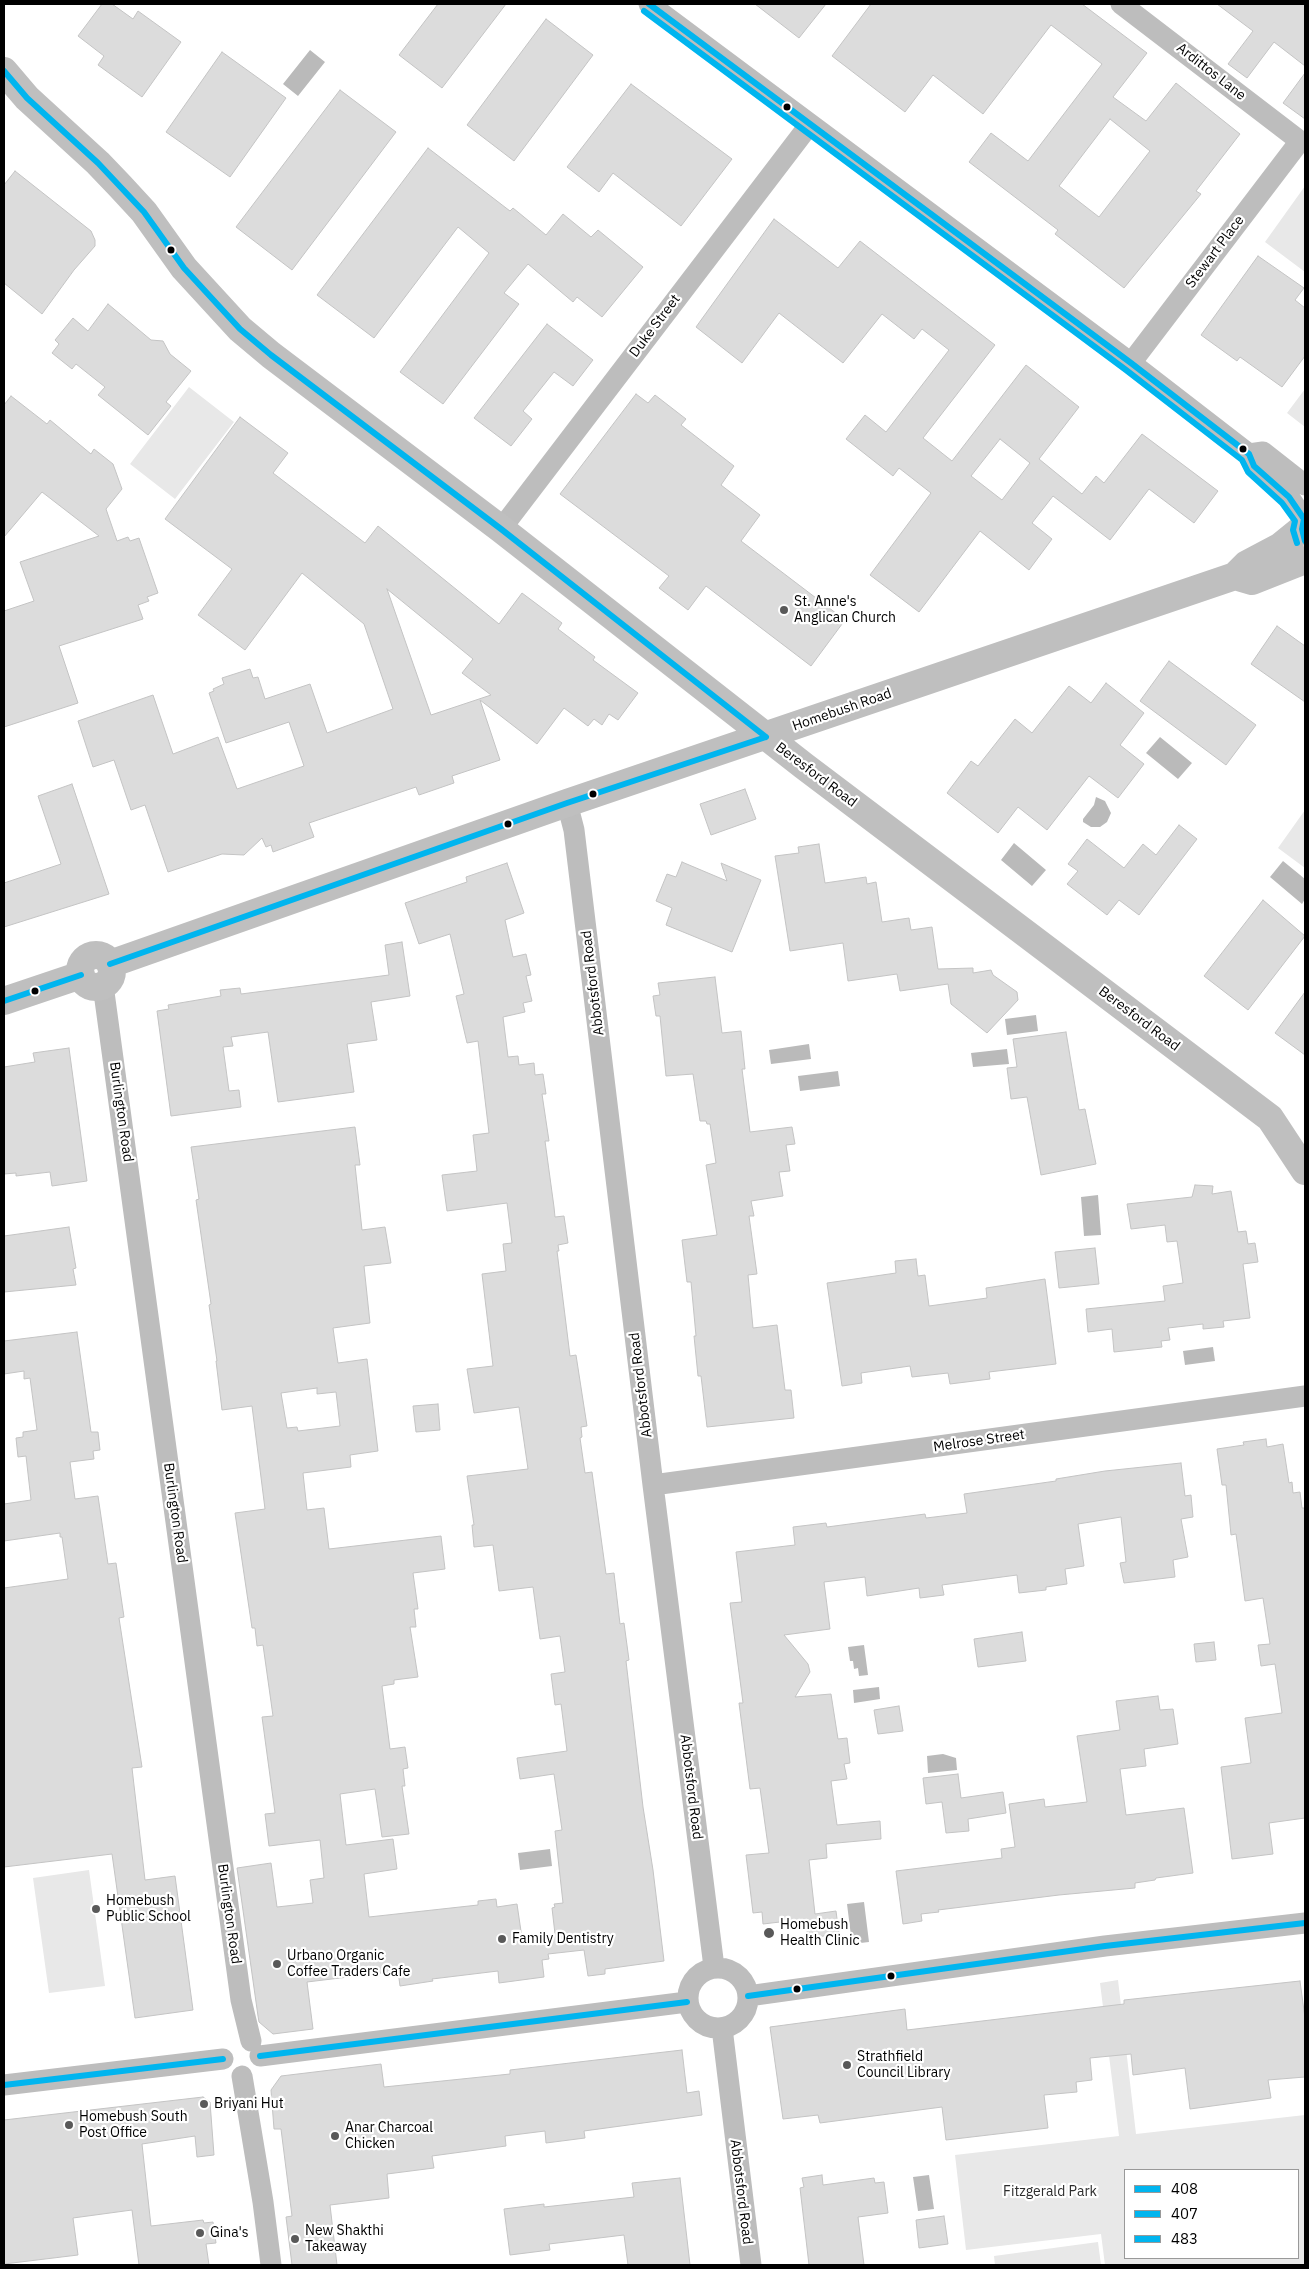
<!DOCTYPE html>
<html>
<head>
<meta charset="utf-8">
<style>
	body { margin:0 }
	#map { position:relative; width:1309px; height:2269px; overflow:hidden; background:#fff; font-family:"IBM Plex Sans",sans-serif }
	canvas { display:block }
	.frame { position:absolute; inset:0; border:5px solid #000; pointer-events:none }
	.legend { position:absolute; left:1124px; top:2169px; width:175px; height:90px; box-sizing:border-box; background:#fff; border:1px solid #999; margin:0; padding:6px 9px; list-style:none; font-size:15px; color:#000 }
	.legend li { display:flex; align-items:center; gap:10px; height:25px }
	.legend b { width:25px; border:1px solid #999 }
</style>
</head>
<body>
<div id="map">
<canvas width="1309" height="2269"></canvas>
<div class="frame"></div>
<ul class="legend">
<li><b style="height:6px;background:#00b5ef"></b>408</li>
<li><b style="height:6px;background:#00b5ef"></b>407</li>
<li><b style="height:6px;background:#00b5ef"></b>483</li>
</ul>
</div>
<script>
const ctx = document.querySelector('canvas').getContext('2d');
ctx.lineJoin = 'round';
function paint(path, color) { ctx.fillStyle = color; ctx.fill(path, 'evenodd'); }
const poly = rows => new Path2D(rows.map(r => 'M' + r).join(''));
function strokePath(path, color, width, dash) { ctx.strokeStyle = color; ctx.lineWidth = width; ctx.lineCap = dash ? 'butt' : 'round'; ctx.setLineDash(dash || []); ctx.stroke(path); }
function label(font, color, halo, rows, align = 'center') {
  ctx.font = font + ' "IBM Plex Sans",sans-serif'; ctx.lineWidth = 4.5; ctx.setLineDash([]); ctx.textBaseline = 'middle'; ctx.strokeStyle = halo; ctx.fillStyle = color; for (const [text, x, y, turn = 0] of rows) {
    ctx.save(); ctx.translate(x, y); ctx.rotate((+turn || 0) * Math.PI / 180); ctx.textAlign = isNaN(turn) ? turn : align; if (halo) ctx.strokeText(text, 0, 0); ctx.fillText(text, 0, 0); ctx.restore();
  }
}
paint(poly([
	[1305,186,1305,272,1265,242],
	[189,387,234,422,175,499,130,464],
	[1305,389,1305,427,1287,413],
	[1305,810,1305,868,1278,848],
	[89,1870,105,1986,49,1993,33,1878],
	[1118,1980,1136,2134,1305,2115,1305,2265,1105,2265,1101,2234,966,2250,955,2155,1119,2136,1100,1983],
	[1125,2170,1298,2170,1298,2258,1125,2258],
	[1098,2242,1101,2265,995,2265,994,2256]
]), '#e8e8e8');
paint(poly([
	[310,50,325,62,298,96,283,84],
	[1160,737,1192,763,1178,779,1146,753],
	[1096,797,1105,801,1111,813,1107,822,1100,827,1091,827,1083,822,1083,819,1094,805],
	[1014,843,1046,870,1032,886,1001,860],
	[1283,861,1305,879,1305,899,1302,904,1270,877],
	[1036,1015,1038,1031,1007,1035,1005,1019],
	[809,1044,811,1059,771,1064,769,1050],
	[1007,1049,1009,1064,973,1067,971,1053],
	[838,1071,840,1086,800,1091,798,1076],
	[1098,1195,1101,1235,1084,1236,1081,1197],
	[1213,1347,1215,1361,1185,1365,1183,1351],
	[864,1645,868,1675,859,1676,858,1668,854,1669,853,1661,850,1661,848,1647],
	[879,1687,880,1699,854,1703,853,1690],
	[943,1754,956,1758,957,1770,928,1773,927,1756],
	[550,1849,552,1866,520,1870,518,1853],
	[864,1902,869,1942,852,1944,847,1904],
	[929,2175,934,2209,918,2211,913,2177]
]), '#bababa');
const building = poly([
	[102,4,112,4,133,19,138,11,181,42,142,97,98,65,104,56,78,36,102,4],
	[438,4,506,4,442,88,399,55,438,4],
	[755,4,826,4,799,38,755,4],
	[871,4,1082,4,1147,53,1113,97,1146,121,1176,83,1240,134,1196,191,1201,194,1124,288,1055,234,1058,230,969,162,991,133,1028,161,1102,64,1051,25,983,114,933,75,905,112,832,56,871,4],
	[1110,119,1150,151,1099,217,1059,186,1110,119],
	[1217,4,1305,4,1305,66,1274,42,1247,78,1228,64,1253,31,1217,4],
	[546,19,593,55,514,161,467,125,546,19],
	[222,52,286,98,230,177,166,132,222,52],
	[1305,73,1305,119,1283,103,1305,73],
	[631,84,732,159,681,226,613,173,599,192,567,167,631,84],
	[340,90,396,132,292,270,236,227,340,90],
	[428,148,510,211,513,208,546,235,563,214,591,237,598,230,643,267,602,317,577,297,573,302,528,264,504,293,519,304,443,404,400,372,489,253,458,227,374,338,317,295,428,148],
	[15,171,91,231,95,240,95,246,74,270,42,314,4,283,4,185,15,171],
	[774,219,838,268,860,241,995,345,923,438,952,461,1026,365,1079,407,1039,459,1082,494,1096,476,1104,483,1142,434,1218,491,1194,523,1149,489,1110,540,1053,496,1032,523,1052,539,1029,570,980,531,919,612,870,575,931,493,899,468,893,476,846,439,865,415,886,432,949,350,922,329,914,339,882,314,843,363,779,313,742,363,696,327,774,219],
	[1000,439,1030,463,1002,500,971,476,1000,439],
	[1258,256,1304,288,1295,300,1305,308,1305,356,1282,387,1240,357,1237,361,1201,335,1258,256],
	[108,304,151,340,163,341,170,354,191,371,166,402,171,406,148,435,98,395,105,387,76,364,72,369,52,353,59,344,55,340,73,318,88,331,108,304],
	[547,324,593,360,573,386,554,372,523,411,532,419,511,446,474,418,547,324],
	[636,394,648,403,655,395,686,419,681,425,734,466,721,485,760,515,741,541,845,620,811,666,706,586,688,610,659,588,669,576,560,494,636,394],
	[11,396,47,424,50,420,91,454,94,449,113,464,122,489,106,509,117,541,128,537,130,541,139,538,158,593,147,597,149,601,138,605,143,619,59,646,78,703,4,727,4,611,34,601,20,562,99,536,42,492,4,537,4,405,11,396],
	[240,417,288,453,273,473,365,543,378,526,499,624,522,593,562,623,558,629,595,657,593,660,638,693,618,720,609,714,602,725,594,719,588,726,564,708,537,744,480,700,500,760,452,776,454,783,419,795,416,787,309,823,314,837,273,852,271,845,266,847,262,838,244,855,222,854,168,872,145,805,131,810,114,760,93,767,78,721,153,695,173,754,218,737,237,789,304,766,289,722,226,743,209,693,214,691,213,689,224,684,222,678,250,669,253,678,258,677,265,699,310,684,327,733,393,709,364,624,302,573,245,650,198,615,232,569,165,519,240,417],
	[387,589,473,659,462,673,491,695,431,715,387,589],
	[1277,626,1305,646,1305,702,1251,664,1277,626],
	[1169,661,1256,725,1226,765,1140,701,1169,661],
	[1106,683,1144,713,1120,745,1144,764,1118,798,1089,776,1047,830,1018,807,998,833,947,793,971,761,978,766,1015,719,1032,733,1069,686,1091,703,1106,683],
	[72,784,109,894,4,927,4,883,61,864,38,796,72,784],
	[745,789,756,819,711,835,700,804,745,789],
	[1179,825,1197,839,1139,915,1119,900,1107,915,1067,884,1078,871,1068,864,1087,839,1124,868,1143,844,1156,855,1179,825],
	[819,844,825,883,866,877,867,884,876,882,882,922,909,918,911,930,932,927,938,969,973,968,973,973,991,970,993,975,1017,992,1018,1000,987,1033,951,1004,948,984,900,991,897,974,848,981,843,943,790,951,775,856,799,853,798,847,819,844],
	[682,862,727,881,721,863,761,880,732,952,666,925,672,908,656,901,667,874,676,877,682,862],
	[507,863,524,913,505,920,513,957,526,954,531,975,526,976,532,1001,523,1003,525,1012,503,1017,508,1057,518,1056,519,1065,534,1063,535,1075,543,1074,546,1094,542,1094,549,1141,545,1141,554,1207,555,1217,564,1216,568,1243,558,1245,559,1251,557,1251,570,1356,576,1355,587,1426,581,1427,582,1437,580,1438,585,1473,592,1472,606,1574,614,1573,620,1624,624,1623,629,1660,626,1661,643,1807,653,1870,664,1961,605,1969,605,1974,588,1976,584,1950,548,1954,549,1959,542,1960,544,1977,499,1983,498,1971,432,1979,433,1981,400,1986,398,1971,307,1982,313,2029,273,2034,259,2022,258,2016,237,1868,271,1863,277,1907,313,1903,310,1880,324,1878,320,1840,269,1846,265,1814,275,1813,262,1717,273,1716,263,1645,257,1646,255,1628,252,1628,235,1513,265,1509,252,1406,222,1410,216,1361,217,1361,209,1305,211,1304,196,1200,199,1199,191,1147,355,1127,360,1165,355,1165,362,1230,385,1227,391,1263,364,1266,370,1323,333,1328,338,1363,367,1359,378,1451,350,1455,351,1467,303,1473,307,1510,324,1508,329,1549,441,1536,445,1569,413,1573,418,1609,414,1609,416,1627,410,1627,418,1677,394,1680,394,1684,382,1686,390,1749,405,1747,408,1768,403,1769,405,1786,402,1786,409,1834,382,1837,375,1789,340,1794,346,1845,393,1839,397,1869,364,1874,369,1917,478,1905,478,1901,496,1899,497,1907,517,1904,522,1938,555,1934,552,1908,555,1907,554,1904,563,1903,555,1831,562,1830,554,1774,520,1779,517,1758,567,1751,561,1704,555,1705,551,1674,565,1672,560,1636,540,1639,533,1587,499,1591,493,1545,474,1547,472,1525,474,1525,467,1476,528,1469,519,1407,474,1413,467,1369,493,1366,482,1274,506,1271,503,1244,512,1243,507,1203,447,1211,442,1175,477,1171,473,1135,489,1133,478,1041,467,1043,456,996,464,994,450,934,419,944,405,903,467,882,466,877,507,863],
	[317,1388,317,1394,336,1392,340,1426,298,1431,297,1427,287,1428,281,1393,317,1388],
	[1263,900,1305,936,1248,1010,1204,976,1263,900],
	[402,942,410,996,371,1002,377,1040,347,1044,354,1092,278,1102,268,1032,231,1037,233,1046,223,1047,229,1091,239,1090,241,1107,171,1116,157,1011,169,1009,168,1005,221,996,220,990,240,988,241,994,389,975,385,945,402,942],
	[715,977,722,1033,741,1031,745,1069,742,1069,750,1132,792,1127,795,1144,786,1145,790,1171,779,1172,783,1196,751,1201,754,1216,749,1216,757,1274,748,1275,753,1328,777,1325,785,1390,791,1390,794,1418,707,1427,701,1376,698,1376,694,1336,696,1336,691,1282,687,1282,682,1240,717,1235,706,1165,716,1163,710,1124,707,1124,706,1121,700,1121,693,1074,666,1076,660,1016,656,1016,653,996,660,995,658,983,715,977],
	[1305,992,1305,1055,1275,1033,1305,992],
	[1066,1032,1079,1110,1085,1109,1096,1164,1041,1175,1027,1097,1011,1099,1007,1068,1017,1067,1013,1039,1066,1032],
	[69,1048,87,1181,52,1186,50,1172,16,1176,16,1173,4,1174,4,1067,35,1062,33,1053,69,1048],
	[1195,1185,1213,1186,1212,1194,1231,1191,1238,1232,1246,1231,1248,1244,1255,1243,1258,1262,1243,1264,1250,1318,1223,1321,1224,1327,1203,1329,1203,1324,1168,1328,1170,1340,1161,1341,1162,1347,1114,1352,1112,1329,1088,1332,1086,1309,1165,1301,1163,1286,1183,1283,1177,1241,1167,1242,1165,1225,1131,1229,1127,1204,1192,1197,1195,1185],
	[69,1227,76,1268,73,1269,76,1285,4,1292,4,1236,69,1227],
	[1095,1248,1099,1284,1059,1288,1055,1252,1095,1248],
	[916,1259,918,1276,925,1275,929,1306,987,1298,986,1288,1045,1279,1056,1364,989,1372,990,1379,950,1384,948,1373,912,1377,910,1366,861,1373,862,1383,842,1386,827,1283,896,1273,895,1261,916,1259],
	[77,1332,91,1432,98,1432,100,1450,93,1451,94,1459,70,1462,75,1499,98,1496,108,1564,116,1563,124,1617,119,1618,142,1767,132,1768,145,1880,175,1876,193,2010,135,2018,112,1854,4,1867,4,1588,68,1579,62,1537,60,1537,60,1533,4,1541,4,1504,31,1500,26,1456,18,1457,16,1438,23,1437,23,1432,37,1430,30,1378,24,1379,24,1371,4,1374,4,1341,77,1332],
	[438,1404,440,1430,416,1432,413,1406,438,1404],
	[1266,1439,1267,1447,1283,1444,1289,1483,1292,1482,1293,1493,1300,1492,1302,1508,1305,1508,1305,1818,1269,1823,1273,1854,1232,1859,1221,1767,1251,1763,1245,1718,1282,1713,1275,1664,1261,1666,1258,1645,1270,1644,1263,1598,1245,1601,1236,1534,1231,1535,1226,1485,1222,1485,1217,1449,1244,1445,1243,1442,1266,1439],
	[1181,1463,1185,1496,1191,1495,1193,1517,1181,1519,1188,1557,1173,1560,1175,1577,1124,1583,1120,1563,1126,1562,1121,1517,1078,1524,1084,1566,1065,1569,1067,1584,1046,1587,1046,1590,1019,1593,1017,1575,942,1585,944,1595,920,1598,919,1588,867,1596,865,1577,824,1582,830,1629,784,1635,808,1664,810,1672,795,1697,831,1694,838,1739,847,1738,850,1763,844,1764,847,1779,831,1781,837,1825,880,1821,881,1839,826,1844,827,1858,809,1860,815,1914,836,1911,839,1934,808,1938,806,1923,780,1926,780,1922,763,1924,762,1912,753,1913,746,1855,769,1853,760,1788,750,1789,739,1703,743,1703,730,1603,742,1602,736,1552,795,1545,793,1527,826,1523,827,1527,925,1514,926,1518,967,1513,964,1494,1056,1481,1056,1479,1105,1471,1181,1463],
	[1022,1632,1026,1661,978,1667,974,1639,1022,1632],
	[1214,1642,1216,1660,1196,1662,1194,1644,1214,1642],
	[1158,1696,1160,1710,1173,1709,1178,1744,1144,1749,1146,1766,1120,1769,1126,1815,1184,1808,1193,1873,1156,1878,1155,1880,1135,1883,1135,1888,1059,1895,938,1910,939,1912,921,1914,922,1921,903,1924,896,1871,1002,1858,1001,1849,1015,1847,1009,1804,1044,1799,1045,1807,1087,1802,1077,1736,1120,1730,1116,1701,1158,1696],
	[899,1706,903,1731,878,1734,874,1710,899,1706],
	[958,1774,961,1798,1003,1792,1006,1813,968,1819,969,1831,946,1833,942,1802,926,1804,923,1778,958,1774],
	[1300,1981,1305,2018,1305,2077,1268,2080,1271,2098,1190,2109,1185,2068,1133,2075,1131,2054,1090,2058,1092,2080,1076,2082,1077,2092,1044,2095,1048,2128,946,2140,942,2107,820,2123,818,2115,783,2119,770,2027,905,2009,907,2030,1124,2004,1124,2000,1300,1981],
	[682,2050,687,2093,699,2091,702,2115,584,2131,585,2138,546,2143,545,2131,505,2136,506,2146,432,2156,434,2168,387,2174,389,2198,330,2205,337,2265,292,2265,286,2217,292,2216,281,2129,274,2129,271,2090,281,2076,381,2064,384,2087,510,2074,510,2070,682,2050],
	[203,2097,210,2102,214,2155,197,2157,195,2136,142,2144,151,2226,203,2220,204,2223,213,2222,216,2243,206,2244,209,2265,139,2265,132,2210,73,2218,78,2255,4,2264,4,2120,203,2097],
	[822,2175,823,2185,874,2178,875,2183,884,2182,888,2213,858,2217,864,2265,809,2265,800,2188,804,2187,802,2178,822,2175],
	[680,2178,690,2265,628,2265,624,2235,549,2244,550,2250,510,2255,504,2209,544,2204,544,2207,634,2197,632,2183,680,2178],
	[944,2216,948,2244,919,2248,916,2220,944,2216]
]);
paint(building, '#dcdcdc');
strokePath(building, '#c4c4c4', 1);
strokePath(poly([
	[649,4,1131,363,1249,454,1254,466,1289,497,1304,519],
	[1121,4,1300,141,1131,363],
	[1249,454,1263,452,1305,485],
	[501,529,810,124],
	[567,803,574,830,653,1485,714,1967],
	[103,985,241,2000,251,2041],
	[653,1485,1305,1396],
	'688 1998a30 30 0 1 1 60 0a30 30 0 1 1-60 0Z',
	[748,1996,1105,1946,1305,1923],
	[722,2028,751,2265],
	[260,2056,687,2002],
	[242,2076,263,2202,271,2265],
	[4,2085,223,2059]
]), '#bdbdbd', 21);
strokePath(poly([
	[4,71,27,98,98,163,120,186,144,212,184,268,240,329,271,355,501,529,804,766,1270,1118,1305,1171],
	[1235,576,1252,581,1305,560],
	'80 971a16 16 0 1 1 32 0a16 16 0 1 1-32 0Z',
	[110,964,567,803,1235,576,1247,564,1281,546,1302,529],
	[4,1001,81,975]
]), '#bfbfbf', 28);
strokePath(poly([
	[4,71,27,98,98,163,144,212,184,268,240,329,271,355,501,529,766,737],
	[110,964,567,803,766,737],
	[4,1001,81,975],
	[748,1996,1105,1946,1305,1923],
	[260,2056,687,2002],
	[4,2085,223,2059]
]), '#00b5ef', 6);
strokePath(poly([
	[649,4,1131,363,1249,454,1254,466,1289,497,1304,519,1302,529,1305,541]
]), '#00b5ef', 6);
strokePath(poly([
	[644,11,1126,370,1242,460,1248,472,1282,503,1295,521,1293,530,1297,543]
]), '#00b5ef', 6);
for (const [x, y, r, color] of [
	[787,107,4.5,"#000"],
	[171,250,4.5,"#000"],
	[1243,449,4.5,"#000"],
	[784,610,5,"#595959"],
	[593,794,4.5,"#000"],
	[508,824,4.5,"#000"],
	[35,991,4.5,"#000"],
	[96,1909,5,"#595959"],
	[769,1933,6,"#595959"],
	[502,1939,5,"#595959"],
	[277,1964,5,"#595959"],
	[891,1976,4.5,"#000"],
	[797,1989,4.5,"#000"],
	[847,2065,5,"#595959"],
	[204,2104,5,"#595959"],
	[69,2125,5,"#595959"],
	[335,2136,5,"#595959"],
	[200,2233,5,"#595959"],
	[295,2239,5,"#595959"]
]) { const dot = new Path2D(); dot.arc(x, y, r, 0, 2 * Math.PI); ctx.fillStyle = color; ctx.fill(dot); strokePath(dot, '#fff', 2); }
label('14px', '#000', '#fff', [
	["Ardittos Lane",1211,72,38],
	["Stewart Place",1215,252,-53],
	["Duke Street",655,326,-53],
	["Homebush Road",842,710,-19],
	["Beresford Road",816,775,37],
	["Abbotsford Road",593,983,-97],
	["Beresford Road",1139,1019,37],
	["Burlington Road",121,1112,82],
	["Abbotsford Road",641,1385,-97],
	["Melrose Street",979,1441,-8],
	["Burlington Road",175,1513,82],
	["Abbotsford Road",691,1787,83],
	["Burlington Road",229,1914,82],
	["Abbotsford Road",741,2192,83]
]);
label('14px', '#000', '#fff', [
	["St. Anne's",794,602],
	["Anglican Church",794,618],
	["Homebush",106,1901],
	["Public School",106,1917],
	["Homebush",780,1925],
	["Health Clinic",780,1941],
	["Family Dentistry",512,1939],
	["Urbano Organic",287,1956],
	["Coffee Traders Cafe",287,1972],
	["Strathfield",857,2057],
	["Council Library",857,2073],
	["Briyani Hut",214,2104],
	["Homebush South",79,2117],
	["Post Office",79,2133],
	["Anar Charcoal",345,2128],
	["Chicken",345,2144],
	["New Shakthi",305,2231],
	["Takeaway",305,2247],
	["Gina's",210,2233]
], 'left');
label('14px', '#2d2d2d', '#fff', [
	["Fitzgerald Park",1050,2192]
]);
</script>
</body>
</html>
